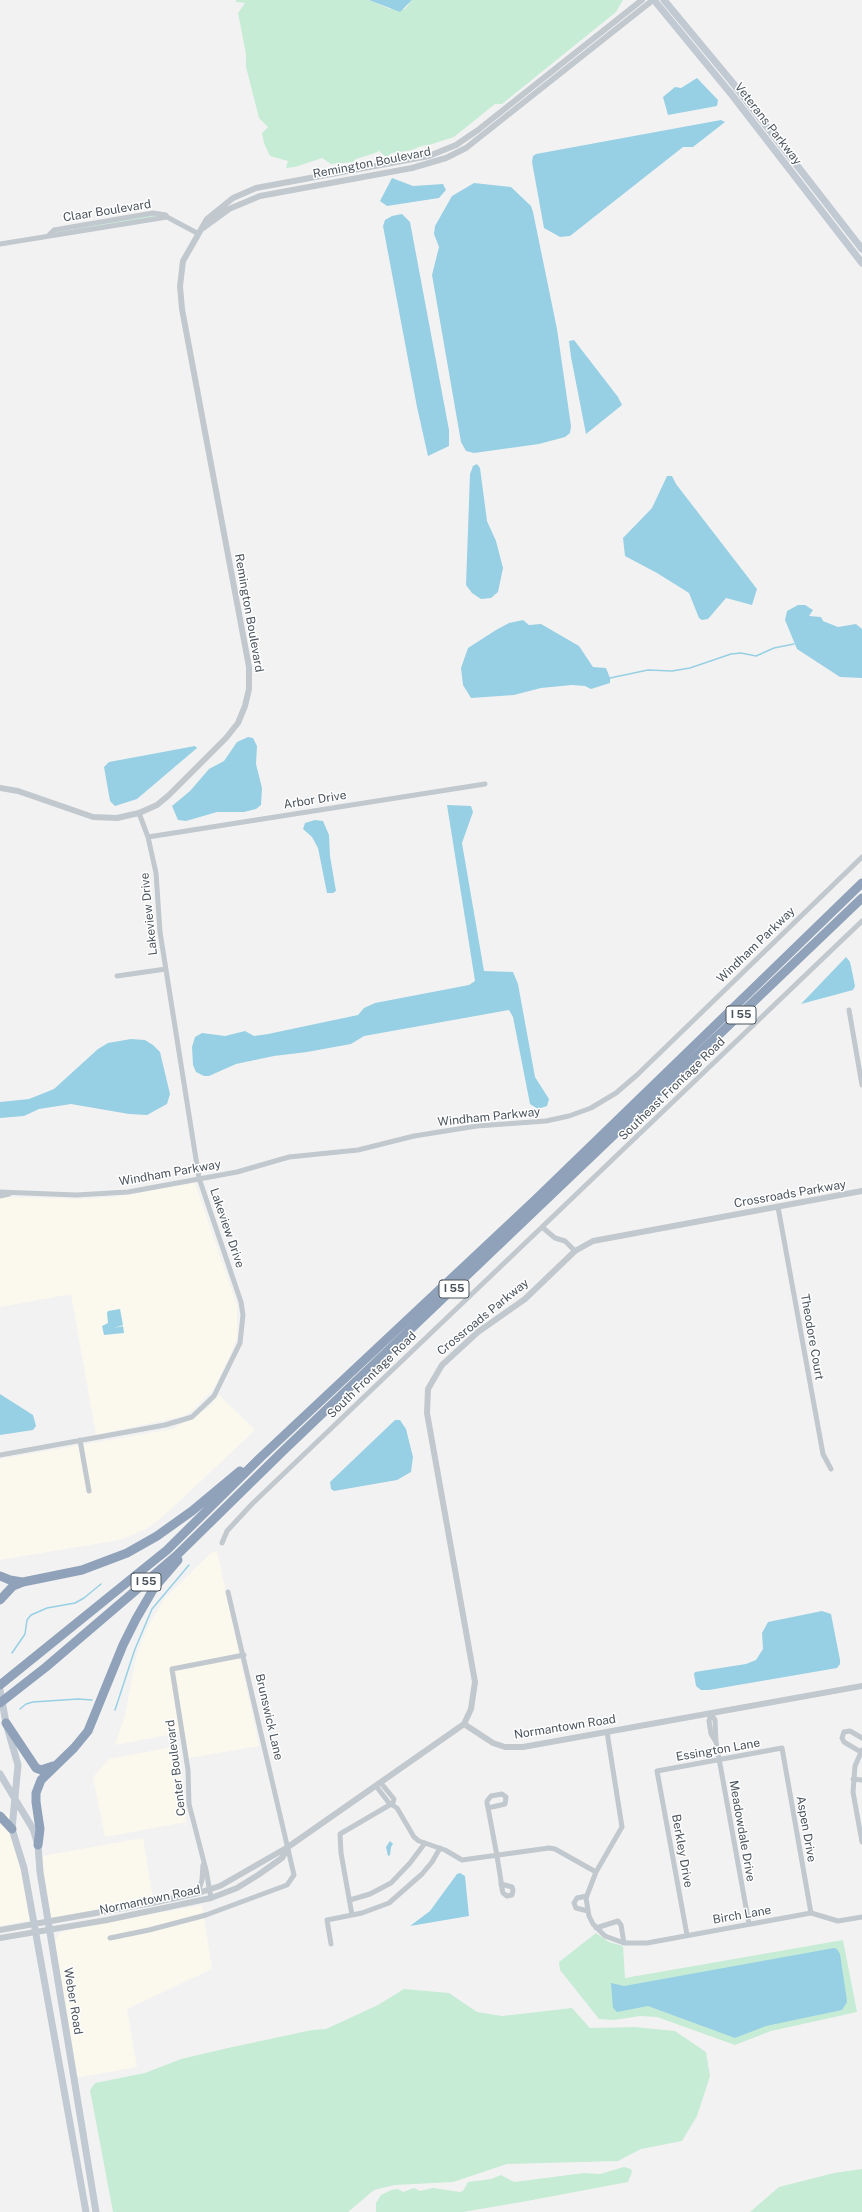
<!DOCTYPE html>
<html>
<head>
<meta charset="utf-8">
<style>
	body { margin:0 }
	canvas { display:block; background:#f3f2f2 }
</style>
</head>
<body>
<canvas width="862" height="2212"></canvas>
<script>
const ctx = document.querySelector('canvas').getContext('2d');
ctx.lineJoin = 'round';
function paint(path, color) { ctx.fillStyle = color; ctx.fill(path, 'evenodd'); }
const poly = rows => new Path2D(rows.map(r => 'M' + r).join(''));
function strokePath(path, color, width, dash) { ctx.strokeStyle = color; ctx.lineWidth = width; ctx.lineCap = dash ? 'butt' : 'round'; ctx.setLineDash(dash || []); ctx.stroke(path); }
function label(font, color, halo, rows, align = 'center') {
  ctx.font = font + ' "Public Sans",sans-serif'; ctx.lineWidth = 3; ctx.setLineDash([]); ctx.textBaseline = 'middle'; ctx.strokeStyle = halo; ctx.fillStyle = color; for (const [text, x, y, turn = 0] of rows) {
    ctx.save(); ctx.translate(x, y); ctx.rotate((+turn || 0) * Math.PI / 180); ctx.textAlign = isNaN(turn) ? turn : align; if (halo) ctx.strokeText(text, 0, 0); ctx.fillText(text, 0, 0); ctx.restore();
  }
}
paint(poly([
	[195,1183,237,1306,237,1337,230,1356,213,1390,193,1410,184,1416,96,1435,71,1294,0,1307,0,1198,10,1197,80,1199,114,1197],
	[219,1395,255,1430,167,1513,148,1528,120,1540,0,1560,0,1459,173,1429,208,1408],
	[217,1551,259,1746,189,1758,184,1732,115,1745,125,1716,136,1657,146,1630,165,1598,211,1553],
	[178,1746,186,1822,105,1837,93,1777,109,1759],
	[13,1813,32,1920,0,1926,0,1816],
	[143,1838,153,1899,48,1919,37,1857],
	[202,1905,212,1969,127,2009,137,2067,75,2078,55,1947,56,1939,60,1933,68,1930]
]), '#fbf8ee');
paint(poly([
	[236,0,369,0,390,9,405,9,412,0,623,0,616,12,502,104,495,104,454,137,429,145,421,146,412,150,392,153,386,157,378,150,378,152,356,159,353,162,331,164,322,158,295,167,286,168,288,161,270,156,264,143,262,133,268,127,259,118,246,67,246,54,238,13,245,3,236,2],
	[154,215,158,216,59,234,57,232],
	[596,1933,609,1942,623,1946,625,1978,843,1940,857,2012,771,2031,735,2045,657,2017,640,2016,614,2020,599,2019,560,1970,559,1962],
	[404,1989,449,1993,477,2012,502,2016,572,2008,590,2028,635,2027,675,2031,706,2052,710,2076,697,2116,682,2141,641,2149,618,2161,507,2164,453,2182,395,2185,374,2190,348,2212,113,2212,90,2090,95,2083,145,2073,181,2059,228,2048,312,2030,326,2029,378,2005],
	[624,2167,631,2169,632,2172,628,2182,527,2201,463,2212,376,2212,376,2203,381,2195,391,2190,398,2189,403,2192,414,2188,420,2191,433,2188,460,2192,463,2191,468,2182,491,2179,501,2175,514,2182,584,2173,600,2174],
	[862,2169,862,2212,750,2212,779,2187,834,2173]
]), '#c6ecd6');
paint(poly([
	[369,0,412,0,400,12],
	[697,78,718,100,717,106,668,115,663,97,675,87,681,88],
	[721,120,725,122,693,147,683,147,570,236,560,237,544,228,532,162,533,156,536,154],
	[392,178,413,186,443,184,446,190,439,198,387,206,380,201],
	[474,183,511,187,531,206,533,212,557,329,571,426,570,433,565,437,539,444,474,453,466,451,461,442,432,275,439,247,434,234,435,226,452,196],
	[402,214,410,222,449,430,449,446,428,456,417,407,383,226,385,220,392,216],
	[574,340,618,397,622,405,586,434,571,357,569,341],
	[477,464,480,468,487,521,496,541,503,568,498,592,491,598,481,599,472,593,466,585,470,474,473,466],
	[667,476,672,476,676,484,757,589,752,605,726,598,708,619,702,620,699,618,689,593,657,573,625,556,623,538,652,508],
	[798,605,805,605,813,610,809,616,821,617,823,621,838,627,856,624,862,629,862,678,840,677,797,649,785,620,787,611],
	[523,620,529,625,541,624,579,646,593,667,606,668,610,678,610,683,591,689,585,686,572,685,541,688,514,695,471,698,463,685,461,668,468,648,496,630,509,623],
	[248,737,253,738,257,746,256,764,262,788,261,805,256,809,244,812,217,812,186,821,178,820,172,806,190,791,209,769,224,761,237,742],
	[195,746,197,748,137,799,115,806,110,801,104,767,109,762],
	[447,805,471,806,473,812,462,843,484,971,513,972,518,984,535,1077,549,1099,547,1106,538,1109,530,1104,513,1017,509,1010,364,1036,351,1044,307,1052,274,1056,236,1064,209,1076,204,1076,196,1072,193,1065,192,1047,195,1037,202,1033,225,1036,245,1031,254,1036,268,1034,358,1015,364,1008,375,1003,469,985,475,981],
	[315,820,323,821,329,835,330,856,336,891,333,893,327,893,318,848,312,837,303,829,305,823],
	[846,957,850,962,852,971,855,986,853,990,801,1004],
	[131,1039,145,1040,153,1045,160,1052,170,1094,167,1104,147,1115,129,1114,71,1104,39,1109,24,1116,0,1118,0,1102,29,1099,54,1089,98,1049,108,1043],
	[120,1309,123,1325,114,1328,123,1326,124,1333,104,1335,102,1326,108,1323,107,1313,108,1311],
	[0,1394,33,1415,36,1426,33,1430,0,1435],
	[395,1420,400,1420,406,1429,413,1457,411,1472,397,1480,334,1491,331,1489,330,1482],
	[822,1611,831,1614,840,1660,840,1664,837,1668,709,1690,701,1690,696,1686,694,1674,695,1672,746,1664,756,1660,763,1649,762,1633,768,1622],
	[390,1841,393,1844,391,1847,390,1855,388,1856,386,1847],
	[460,1873,465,1876,469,1916,410,1926,430,1911,457,1874],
	[834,1948,837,1949,840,1954,846,1994,847,2002,842,2010,766,2026,735,2038,648,2006,617,2012,613,2008,611,1983,624,1986]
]), '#97d0e4');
strokePath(poly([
	[610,678,648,670,672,671,690,668,731,654,741,653,756,656,774,648,794,644],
	[12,1653,25,1634,27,1620,31,1615,47,1608,75,1603,84,1598,101,1584],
	[20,1709,26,1704,33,1702,78,1699,92,1700],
	[115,1710,135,1649,152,1609,189,1565]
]), '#97d0e4', 1.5);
strokePath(poly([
	[49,235,54,230,153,213,166,215,167,217,197,233],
	[0,244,167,217],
	[148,837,485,784],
	[117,976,166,969],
	[849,1010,862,1085],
	[0,1192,76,1195,128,1192,237,1172,289,1157,358,1150,414,1136,477,1126,546,1121,569,1116,591,1108,616,1093,637,1075,862,857],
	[0,1196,9,1194],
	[778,1207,823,1454,831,1469],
	[575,1251,565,1241,555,1238,542,1227,862,921],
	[80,1440,89,1491],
	[0,1455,165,1425,192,1417,214,1396,240,1343,243,1315,241,1302,199,1178,160,932,156,873,148,837,139,813],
	[222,1543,227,1531,252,1504,542,1227],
	[711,1714,715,1720,716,1742,749,1924],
	[711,1714,709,1721,711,1734,716,1742],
	[607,1732,622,1827,596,1872,586,1898,589,1916,593,1924,605,1936,624,1943,647,1943,811,1913,838,1921,862,1917],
	[862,1750,855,1766,853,1792,862,1842],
	[861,1752,844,1742,842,1738,844,1732,850,1731,862,1738],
	[853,1779,862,1780],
	[381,1783,394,1799,393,1803],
	[376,1786,389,1803,397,1808,414,1837,419,1841,445,1850,462,1860,549,1848,555,1849,596,1872],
	[488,1808,505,1804,506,1797,502,1794,491,1796,487,1801,487,1803,489,1813,497,1856,501,1881,501,1884,503,1893,507,1896,512,1895,513,1890,512,1887,501,1884],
	[198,1893,202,1880,203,1865],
	[587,1896,577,1898,574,1903,576,1908,588,1911],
	[211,1898,206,1870,189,1804,188,1770,172,1669,244,1655],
	[350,1900,370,1894,391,1883,410,1863,425,1843],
	[352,1915,341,1853,340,1834,393,1803],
	[596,1928,618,1921,621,1925,624,1943],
	[687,1935,657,1771,782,1748,811,1913],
	[110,1938,149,1930,206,1915,287,1885,294,1875,228,1592],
	[331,1944,327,1920,362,1913,389,1903,422,1874,432,1862,440,1848]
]), '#c1c8ce', 5);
strokePath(poly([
	[203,228,229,209,260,196,412,168,446,158,466,148,653,0],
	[0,788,18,791,93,817,117,818,139,813,157,805,169,795,226,738,238,723,245,706,249,689,249,667,182,309,180,286,183,261,207,219,233,198,256,188,429,156,456,145,478,130,642,0],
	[464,1724,493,1743,505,1747,523,1747,862,1686],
	[0,1930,152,1903,198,1893,220,1886,288,1847,464,1724,471,1709,475,1682,427,1413,428,1389,442,1365,478,1332,525,1299,575,1251,593,1241,862,1191],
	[0,1938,107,1920,211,1898,237,1888,258,1875,282,1858,288,1847]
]), '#c1c8ce', 6);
strokePath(poly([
	[654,0,732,95,862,263],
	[664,0,732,82,862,249],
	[0,1690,6,1723,18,1765,12,1829,24,1868,86,2212],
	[0,1774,33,1829,38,1845,40,1872,96,2212]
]), '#c1c9d3', 7);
strokePath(poly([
	[0,1576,10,1580,22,1582],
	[0,1600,13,1586,23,1582,82,1570,127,1553,157,1536,192,1511,240,1471],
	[0,1685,167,1550,261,1457,535,1200,862,883],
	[0,1703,46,1667,176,1556,283,1451,862,898],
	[6,1723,36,1768,41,1770,53,1766],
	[0,1816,12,1829],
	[38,1845,40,1829,36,1802,36,1793,41,1780,74,1748,88,1731,123,1645,136,1619,154,1588,178,1560]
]), '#8fa2ba', 9);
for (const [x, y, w] of [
	[741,1015,30],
	[454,1289,30],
	[146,1582,30]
]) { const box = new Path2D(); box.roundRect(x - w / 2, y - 9, w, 18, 3); ctx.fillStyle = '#fff'; ctx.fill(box); strokePath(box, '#4b545d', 1); }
label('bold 11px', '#4b545d', null, [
	["I 55",741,1015],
	["I 55",454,1289],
	["I 55",146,1582]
]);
label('12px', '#4b545d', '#fff', [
	["Veterans Parkway",768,124,52],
	["Remington Boulevard",372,163,-11],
	["Claar Boulevard",107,211,-9],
	["Remington Boulevard",249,613,80],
	["Arbor Drive",315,800,-9],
	["Lakeview Drive",149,914,-96],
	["Windham Parkway",756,945,-44],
	["Southeast Frontage Road",672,1089,-44],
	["Windham Parkway",489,1117,-6],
	["Windham Parkway",170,1173,-10],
	["Crossroads Parkway",790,1194,-10],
	["Lakeview Drive",227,1228,71],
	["Crossroads Parkway",483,1317,-39],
	["Theodore Court",812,1337,80],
	["South Frontage Road",372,1375,-44],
	["Brunswick Lane",269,1717,77],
	["Normantown Road",565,1727,-9],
	["Essington Lane",718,1750,-10],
	["Center Boulevard",176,1768,-97],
	["Aspen Drive",806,1829,80],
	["Meadowdale Drive",742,1831,80],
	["Berkley Drive",682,1851,80],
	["Normantown Road",150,1900,-12],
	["Birch Lane",742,1915,-10],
	["Weber Road",73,2001,81]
]);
</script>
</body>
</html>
